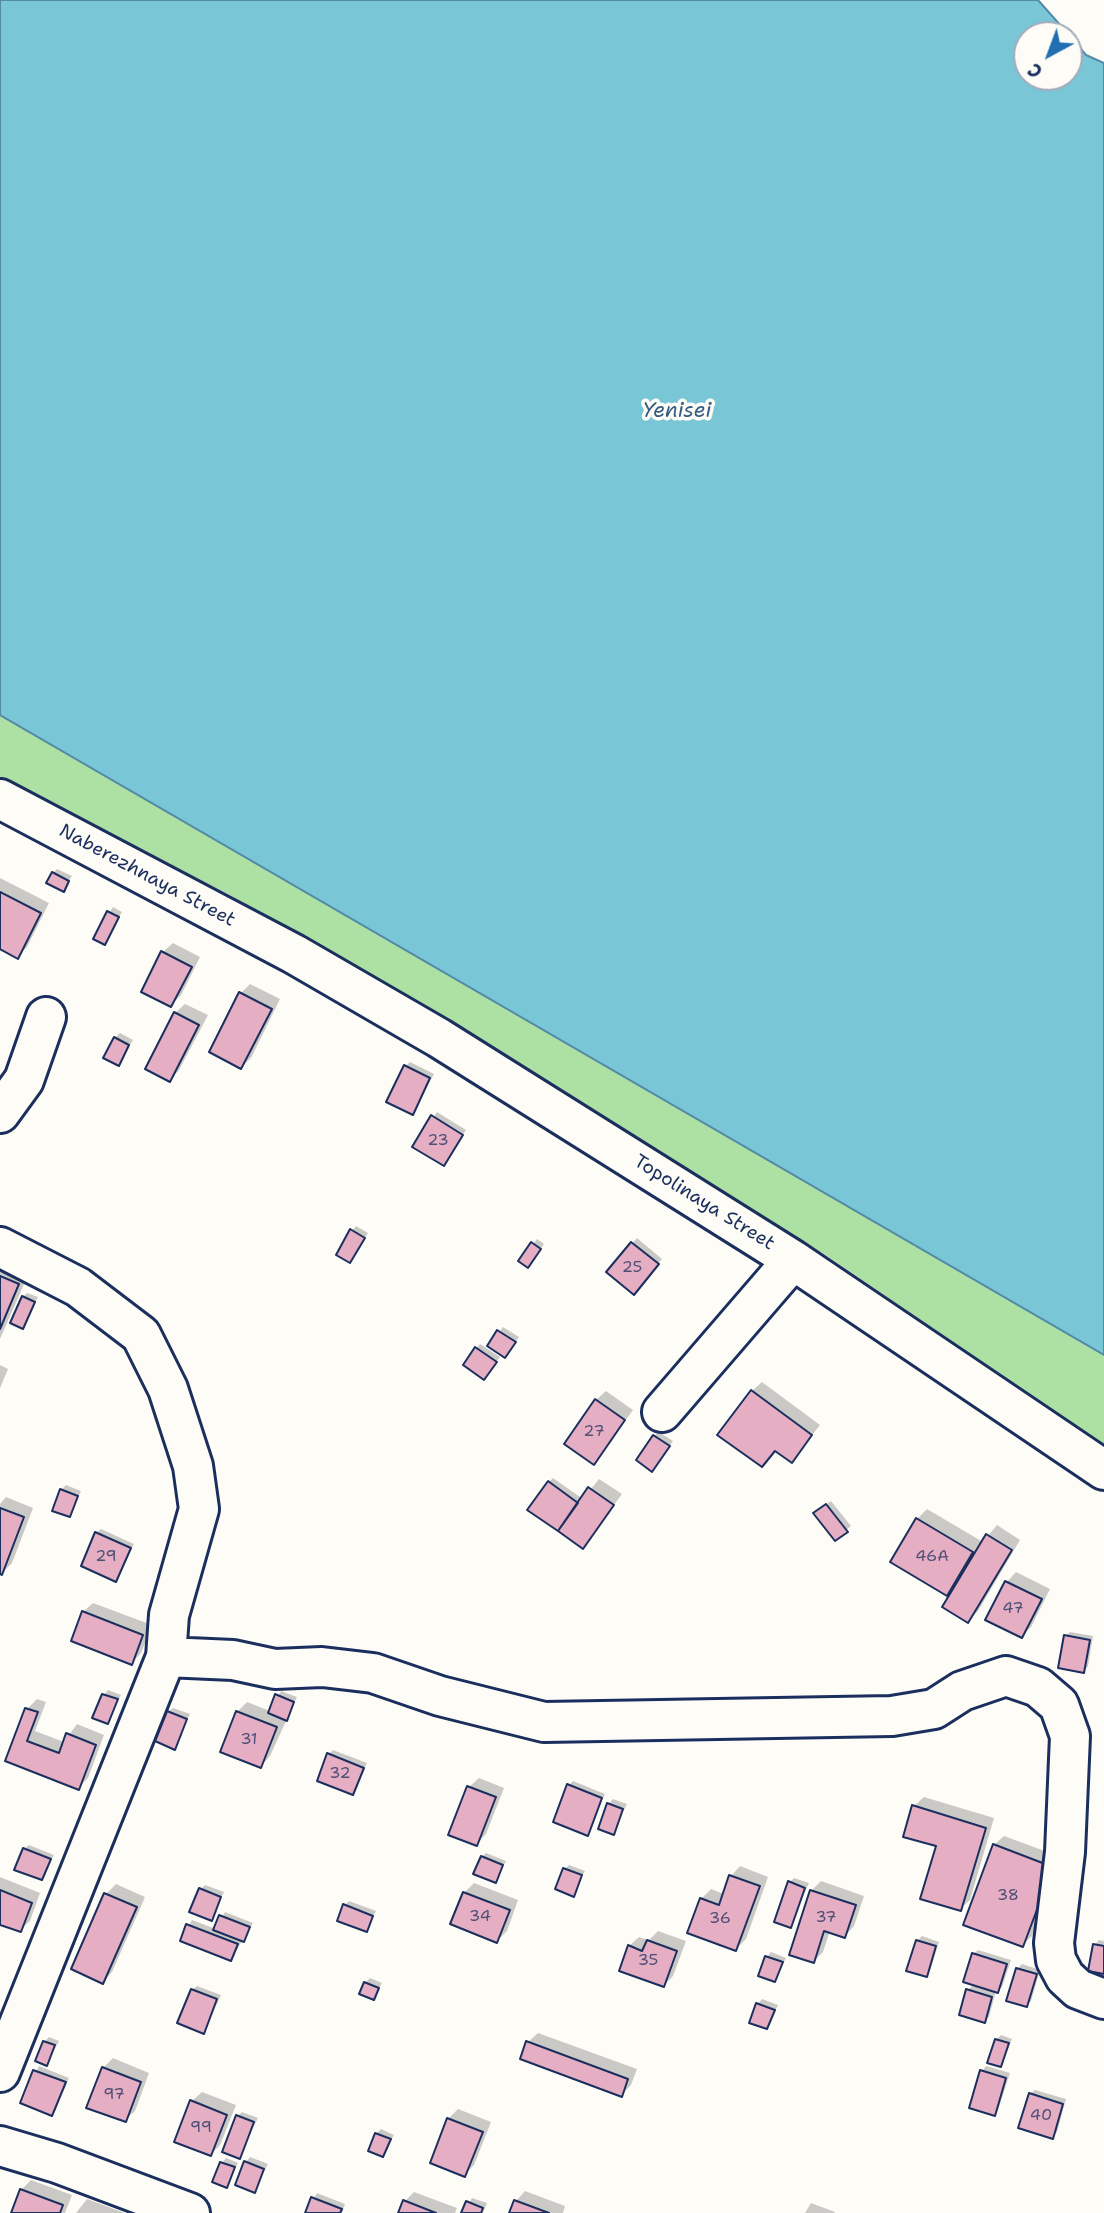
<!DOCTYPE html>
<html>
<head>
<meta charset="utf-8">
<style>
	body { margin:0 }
	#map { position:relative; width:1104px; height:2213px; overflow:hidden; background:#fdfcf7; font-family:"Shantell Sans",sans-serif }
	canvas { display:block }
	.north { position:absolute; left:1013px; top:21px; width:70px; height:70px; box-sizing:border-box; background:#fdfcf7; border:2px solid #a3aaba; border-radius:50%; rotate:221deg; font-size:19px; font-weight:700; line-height:28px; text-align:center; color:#1b2f5e }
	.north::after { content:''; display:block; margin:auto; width:24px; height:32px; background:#1f6fb2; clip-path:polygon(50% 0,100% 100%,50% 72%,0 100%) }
</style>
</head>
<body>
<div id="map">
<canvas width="1104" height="2213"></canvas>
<div class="north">С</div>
</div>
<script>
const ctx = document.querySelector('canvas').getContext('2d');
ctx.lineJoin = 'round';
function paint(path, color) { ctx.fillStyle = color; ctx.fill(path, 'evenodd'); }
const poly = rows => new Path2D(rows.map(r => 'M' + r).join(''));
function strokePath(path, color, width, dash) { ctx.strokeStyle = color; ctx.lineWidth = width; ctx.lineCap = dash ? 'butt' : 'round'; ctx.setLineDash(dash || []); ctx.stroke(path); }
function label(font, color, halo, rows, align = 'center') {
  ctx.font = font + ' "Shantell Sans",sans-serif'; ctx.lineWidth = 7; ctx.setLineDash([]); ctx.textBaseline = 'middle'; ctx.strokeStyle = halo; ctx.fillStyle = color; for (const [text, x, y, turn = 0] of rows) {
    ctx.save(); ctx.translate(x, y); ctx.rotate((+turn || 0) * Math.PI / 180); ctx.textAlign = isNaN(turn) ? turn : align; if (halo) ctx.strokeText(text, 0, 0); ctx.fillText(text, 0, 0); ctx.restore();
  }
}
paint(poly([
	[0,715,1104,1355,1104,1445,824,1254,228,894,0,780]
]), '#ade1a3');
const water = poly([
	[0,0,1038,0,1069,35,1027,35,1027,77,1069,77,1069,35,1086,55,1104,63,1104,1355,0,715,0,0]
]);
paint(water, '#79c6d7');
strokePath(water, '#538aa7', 2);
paint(poly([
	[57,869,72,876,63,889,53,873],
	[0,878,49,903,27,947,18,956,0,947],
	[113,907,122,912,104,943,95,938],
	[173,943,200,957,181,995,171,1005,163,952],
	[250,984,280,999,251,1058,241,1067,241,993],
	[185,1004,208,1015,179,1070,170,1080,175,1013],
	[120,1033,133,1040,119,1064,115,1038],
	[410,1062,434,1074,412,1113,406,1066],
	[437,1112,466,1130,444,1164,414,1146],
	[356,1226,368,1233,354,1256,352,1231],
	[637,1238,662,1259,638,1288,608,1272],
	[537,1239,544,1244,532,1261,521,1260],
	[0,1263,28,1275,0,1339],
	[27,1293,38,1297,23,1327,23,1297],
	[503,1327,519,1337,509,1352,489,1345],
	[480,1344,500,1357,488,1373,476,1349],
	[0,1365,8,1369,0,1388],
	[762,1382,820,1425,792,1461,776,1449,762,1465,752,1391],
	[606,1391,633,1410,594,1463,596,1400],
	[659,1432,673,1441,656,1465,654,1436],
	[553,1478,583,1499,599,1479,622,1494,583,1547,549,1482],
	[66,1485,81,1491,70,1515,61,1490],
	[6,1497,33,1508,12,1563,2,1573,0,1504],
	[831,1501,851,1526,846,1530,820,1509],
	[927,1509,983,1542,997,1525,1020,1540,978,1611,968,1621,951,1596,892,1561,917,1519],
	[101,1529,134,1544,116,1580,96,1533],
	[1016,1572,1050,1589,1031,1627,1021,1636,988,1619,1007,1582],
	[93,1603,152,1625,141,1653,132,1663,83,1612],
	[1070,1632,1093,1636,1088,1666,1084,1671,1065,1636],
	[108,1690,121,1695,108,1722,104,1695],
	[281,1691,297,1697,270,1756,261,1766,222,1751,237,1712,247,1702,270,1711],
	[37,1699,46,1702,35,1731,64,1742,77,1724,104,1735,88,1778,78,1788,7,1760,27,1709],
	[173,1708,190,1714,174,1748,168,1712],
	[333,1750,367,1763,353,1793,329,1754],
	[479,1778,504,1788,486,1834,477,1844,469,1787],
	[573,1781,605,1794,587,1834,569,1785],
	[924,1797,994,1818,970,1900,960,1909,938,1845,914,1806],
	[613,1799,627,1804,613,1833,609,1804],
	[1004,1836,1061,1857,1032,1936,1022,1945,994,1845],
	[29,1845,54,1855,42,1878,24,1849],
	[486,1853,506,1861,495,1881,482,1857],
	[569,1865,585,1871,573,1894,565,1869],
	[740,1866,768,1877,746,1939,736,1949,701,1899,711,1889,724,1894,731,1876],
	[0,1877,40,1893,30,1921,20,1930,0,1923],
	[794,1878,809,1883,790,1926,790,1882],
	[821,1881,864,1896,854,1926,845,1936,830,1931,823,1952,814,1961,811,1891],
	[474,1883,518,1900,507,1931,497,1941,464,1893],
	[116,1884,145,1897,112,1972,103,1982,106,1894],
	[205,1885,224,1892,211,1919,201,1889],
	[349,1901,376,1911,366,1930,345,1905],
	[225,1912,253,1923,231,1959,182,1940,192,1920,216,1929],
	[658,1931,686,1941,673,1976,664,1985,629,1946,639,1937,649,1940],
	[922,1936,939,1942,930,1971,926,1975,917,1941],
	[1099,1940,1104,1941,1104,1972,1095,1945],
	[978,1950,1011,1960,1002,1987,996,1991,989,2017,984,2021,968,1990,974,1984,973,1954],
	[771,1952,786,1958,775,1980,767,1957],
	[1022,1964,1040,1970,1031,2001,1026,2005,1017,1969],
	[370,1978,382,1983,374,1998,365,1983],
	[197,1986,221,1995,204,2032,192,1990],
	[762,1999,778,2005,767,2027,758,2004],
	[538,2033,637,2069,631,2085,621,2095,528,2042],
	[1001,2035,1012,2039,1001,2065,996,2040],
	[49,2037,59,2041,47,2064,44,2042],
	[113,2058,149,2073,135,2111,125,2120,103,2068],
	[39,2066,69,2078,52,2114,22,2102],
	[986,2066,1010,2073,998,2110,994,2114,982,2071],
	[1035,2090,1066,2099,1057,2132,1052,2137,1030,2094],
	[202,2092,236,2105,220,2145,211,2154,192,2101],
	[458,2109,491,2122,474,2165,464,2175,448,2119],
	[242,2112,258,2118,239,2157,238,2116],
	[381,2129,394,2135,383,2155,376,2134],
	[250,2157,268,2164,254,2191,246,2162],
	[226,2158,238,2163,226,2186,222,2163],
	[31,2180,72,2195,65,2213,13,2213,21,2190],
	[525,2191,565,2206,563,2213,511,2213,516,2201],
	[414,2192,457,2208,455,2213,400,2213,405,2201],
	[317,2193,345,2204,342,2213,307,2213],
	[472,2198,487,2203,483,2213,463,2213],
	[87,2199,125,2213,76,2213],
	[811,2203,835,2212,834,2213,805,2213]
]), '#0003');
const building = poly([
	[52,872,69,881,64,892,46,883,52,872],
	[0,892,41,913,18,959,0,949,0,892],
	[107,911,119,917,105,945,93,939,107,911],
	[161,951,192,967,171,1007,141,992,161,951],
	[239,992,272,1009,241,1069,209,1052,239,992],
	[174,1012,199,1025,170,1082,145,1069,174,1012],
	[114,1037,129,1045,119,1066,103,1058,114,1037],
	[404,1065,430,1078,413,1115,386,1102,404,1065],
	[431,1115,463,1135,444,1166,412,1147,431,1115],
	[350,1229,365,1238,350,1263,336,1255,350,1229],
	[531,1242,541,1249,528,1268,518,1261,531,1242],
	[631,1242,659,1264,634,1295,606,1272,631,1242],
	[0,1276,19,1284,0,1329,0,1276],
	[22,1296,35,1302,23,1329,10,1323,22,1296],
	[497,1330,516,1342,505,1358,487,1346,497,1330],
	[475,1347,497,1362,484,1380,463,1365,475,1347],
	[751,1390,812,1435,792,1463,775,1451,762,1467,717,1435,751,1390],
	[595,1399,625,1420,594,1465,564,1444,595,1399],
	[653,1435,670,1446,652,1472,636,1460,653,1435],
	[548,1481,578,1503,558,1531,527,1510,548,1481],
	[588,1487,614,1505,583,1549,558,1531,588,1487],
	[60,1489,78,1496,70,1517,52,1511,60,1489],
	[826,1504,848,1532,835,1541,813,1513,826,1504],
	[0,1508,24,1517,2,1575,0,1574,0,1508],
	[916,1518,973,1552,947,1596,890,1562,916,1518],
	[95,1532,131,1548,116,1582,81,1566,95,1532],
	[986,1534,1012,1550,968,1623,942,1607,986,1534],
	[1005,1581,1042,1599,1022,1638,985,1620,1005,1581],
	[82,1611,143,1635,132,1665,71,1641,82,1611],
	[1064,1635,1090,1640,1084,1673,1058,1668,1064,1635],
	[102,1694,118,1699,108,1724,92,1718,102,1694],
	[275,1694,294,1702,287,1721,268,1713,275,1694],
	[25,1708,38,1712,27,1741,59,1753,66,1733,96,1745,79,1790,5,1761,25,1708],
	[167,1711,187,1719,175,1750,155,1741,167,1711],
	[236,1711,277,1727,261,1768,220,1752,236,1711],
	[327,1753,364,1768,353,1795,317,1781,327,1753],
	[567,1784,602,1798,588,1836,553,1822,567,1784],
	[467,1786,496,1797,477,1846,448,1835,467,1786],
	[607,1803,623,1809,614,1835,598,1829,607,1803],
	[912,1805,986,1828,961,1911,920,1899,936,1846,903,1837,912,1805],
	[993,1844,1053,1867,1023,1947,963,1925,993,1844],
	[23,1848,51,1859,42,1880,14,1870,23,1848],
	[481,1856,503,1865,496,1883,473,1874,481,1856],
	[563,1868,582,1875,574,1897,555,1889,563,1868],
	[729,1875,760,1886,736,1951,687,1933,700,1898,719,1905,729,1875],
	[788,1881,805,1888,791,1928,774,1922,788,1881],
	[199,1888,221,1897,212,1921,189,1912,199,1888],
	[0,1890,32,1903,21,1932,0,1925,0,1890],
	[810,1890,856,1905,845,1938,824,1931,814,1963,789,1955,810,1890],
	[463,1892,510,1910,497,1943,450,1924,463,1892],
	[104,1893,137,1907,103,1984,71,1969,104,1893],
	[343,1904,373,1916,367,1932,337,1921,343,1904],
	[219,1915,250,1927,244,1942,213,1930,219,1915],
	[186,1924,238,1944,231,1961,180,1941,186,1924],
	[647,1940,677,1951,664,1987,619,1971,628,1945,642,1951,647,1940],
	[916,1940,936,1946,927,1977,906,1971,916,1940],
	[1093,1944,1104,1946,1104,1974,1088,1971,1093,1944],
	[972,1953,1007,1964,998,1993,963,1982,972,1953],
	[765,1956,783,1962,775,1982,758,1976,765,1956],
	[1016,1968,1037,1974,1027,2007,1006,2001,1016,1968],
	[364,1982,379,1988,374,2000,359,1994,364,1982],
	[191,1989,217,1999,204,2034,177,2023,191,1989],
	[966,1989,992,1997,985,2023,959,2015,966,1989],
	[756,2003,775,2010,767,2029,749,2023,756,2003],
	[995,2039,1009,2043,1001,2067,987,2063,995,2039],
	[43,2041,55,2045,47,2066,35,2061,43,2041],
	[526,2041,628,2079,622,2097,520,2059,526,2041],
	[102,2067,141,2082,126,2122,86,2108,102,2067],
	[33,2070,66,2082,52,2116,20,2103,33,2070],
	[980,2070,1006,2078,995,2116,969,2108,980,2070],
	[1029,2093,1063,2104,1053,2139,1018,2128,1029,2093],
	[190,2100,227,2115,211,2156,174,2142,190,2100],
	[236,2115,254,2122,240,2159,222,2152,236,2115],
	[447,2118,483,2132,465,2177,430,2163,447,2118],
	[375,2133,391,2139,383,2157,368,2151,375,2133],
	[244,2161,264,2169,255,2193,235,2185,244,2161],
	[220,2162,235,2167,227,2188,212,2182,220,2162],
	[20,2189,63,2205,60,2213,11,2213,20,2189],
	[311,2197,342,2209,340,2213,305,2213,311,2197],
	[403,2200,436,2213,398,2213,403,2200],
	[514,2200,549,2213,509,2213,514,2200],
	[466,2201,483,2208,481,2213,461,2213,466,2201]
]);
paint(building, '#e5aec3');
strokePath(building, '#1b2f5e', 2);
const minor = poly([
	[0,799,294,954,439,1038,793,1260,1104,1470],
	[0,1113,24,1080,46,1017],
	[0,1247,78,1287,141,1335,168,1389,193,1466,199,1509,169,1615,166,1657,0,2072],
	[662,1412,793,1260],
	[166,1657,233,1660,275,1669,322,1667,373,1673,440,1696,544,1722,892,1716,934,1709,962,1691,1006,1676,1038,1687,1059,1705,1070,1736,1065,1852,1054,1943,1056,1960,1065,1977,1078,1989,1104,1999],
	[0,2146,57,2163,190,2213]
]);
strokePath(minor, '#1b2f5e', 44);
strokePath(minor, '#fdfcf7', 38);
label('16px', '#4e4f77', null, [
	["23",438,1141],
	["25",632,1268],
	["27",594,1432],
	["29",106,1557],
	["46А",932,1557],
	["47",1013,1609],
	["31",249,1740],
	["32",340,1774],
	["38",1008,1896],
	["34",480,1917],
	["37",826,1918],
	["36",720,1919],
	["35",648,1961],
	["97",114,2095],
	["40",1041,2116],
	["99",201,2128]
]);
label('19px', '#1b2f5e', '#fdfcf7', [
	["Naberezhnaya Street",147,876,28],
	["Topolinaya Street",704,1203,32]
]);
label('italic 21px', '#375c82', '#fdfcf7', [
	["Yenisei",677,412]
]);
</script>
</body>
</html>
